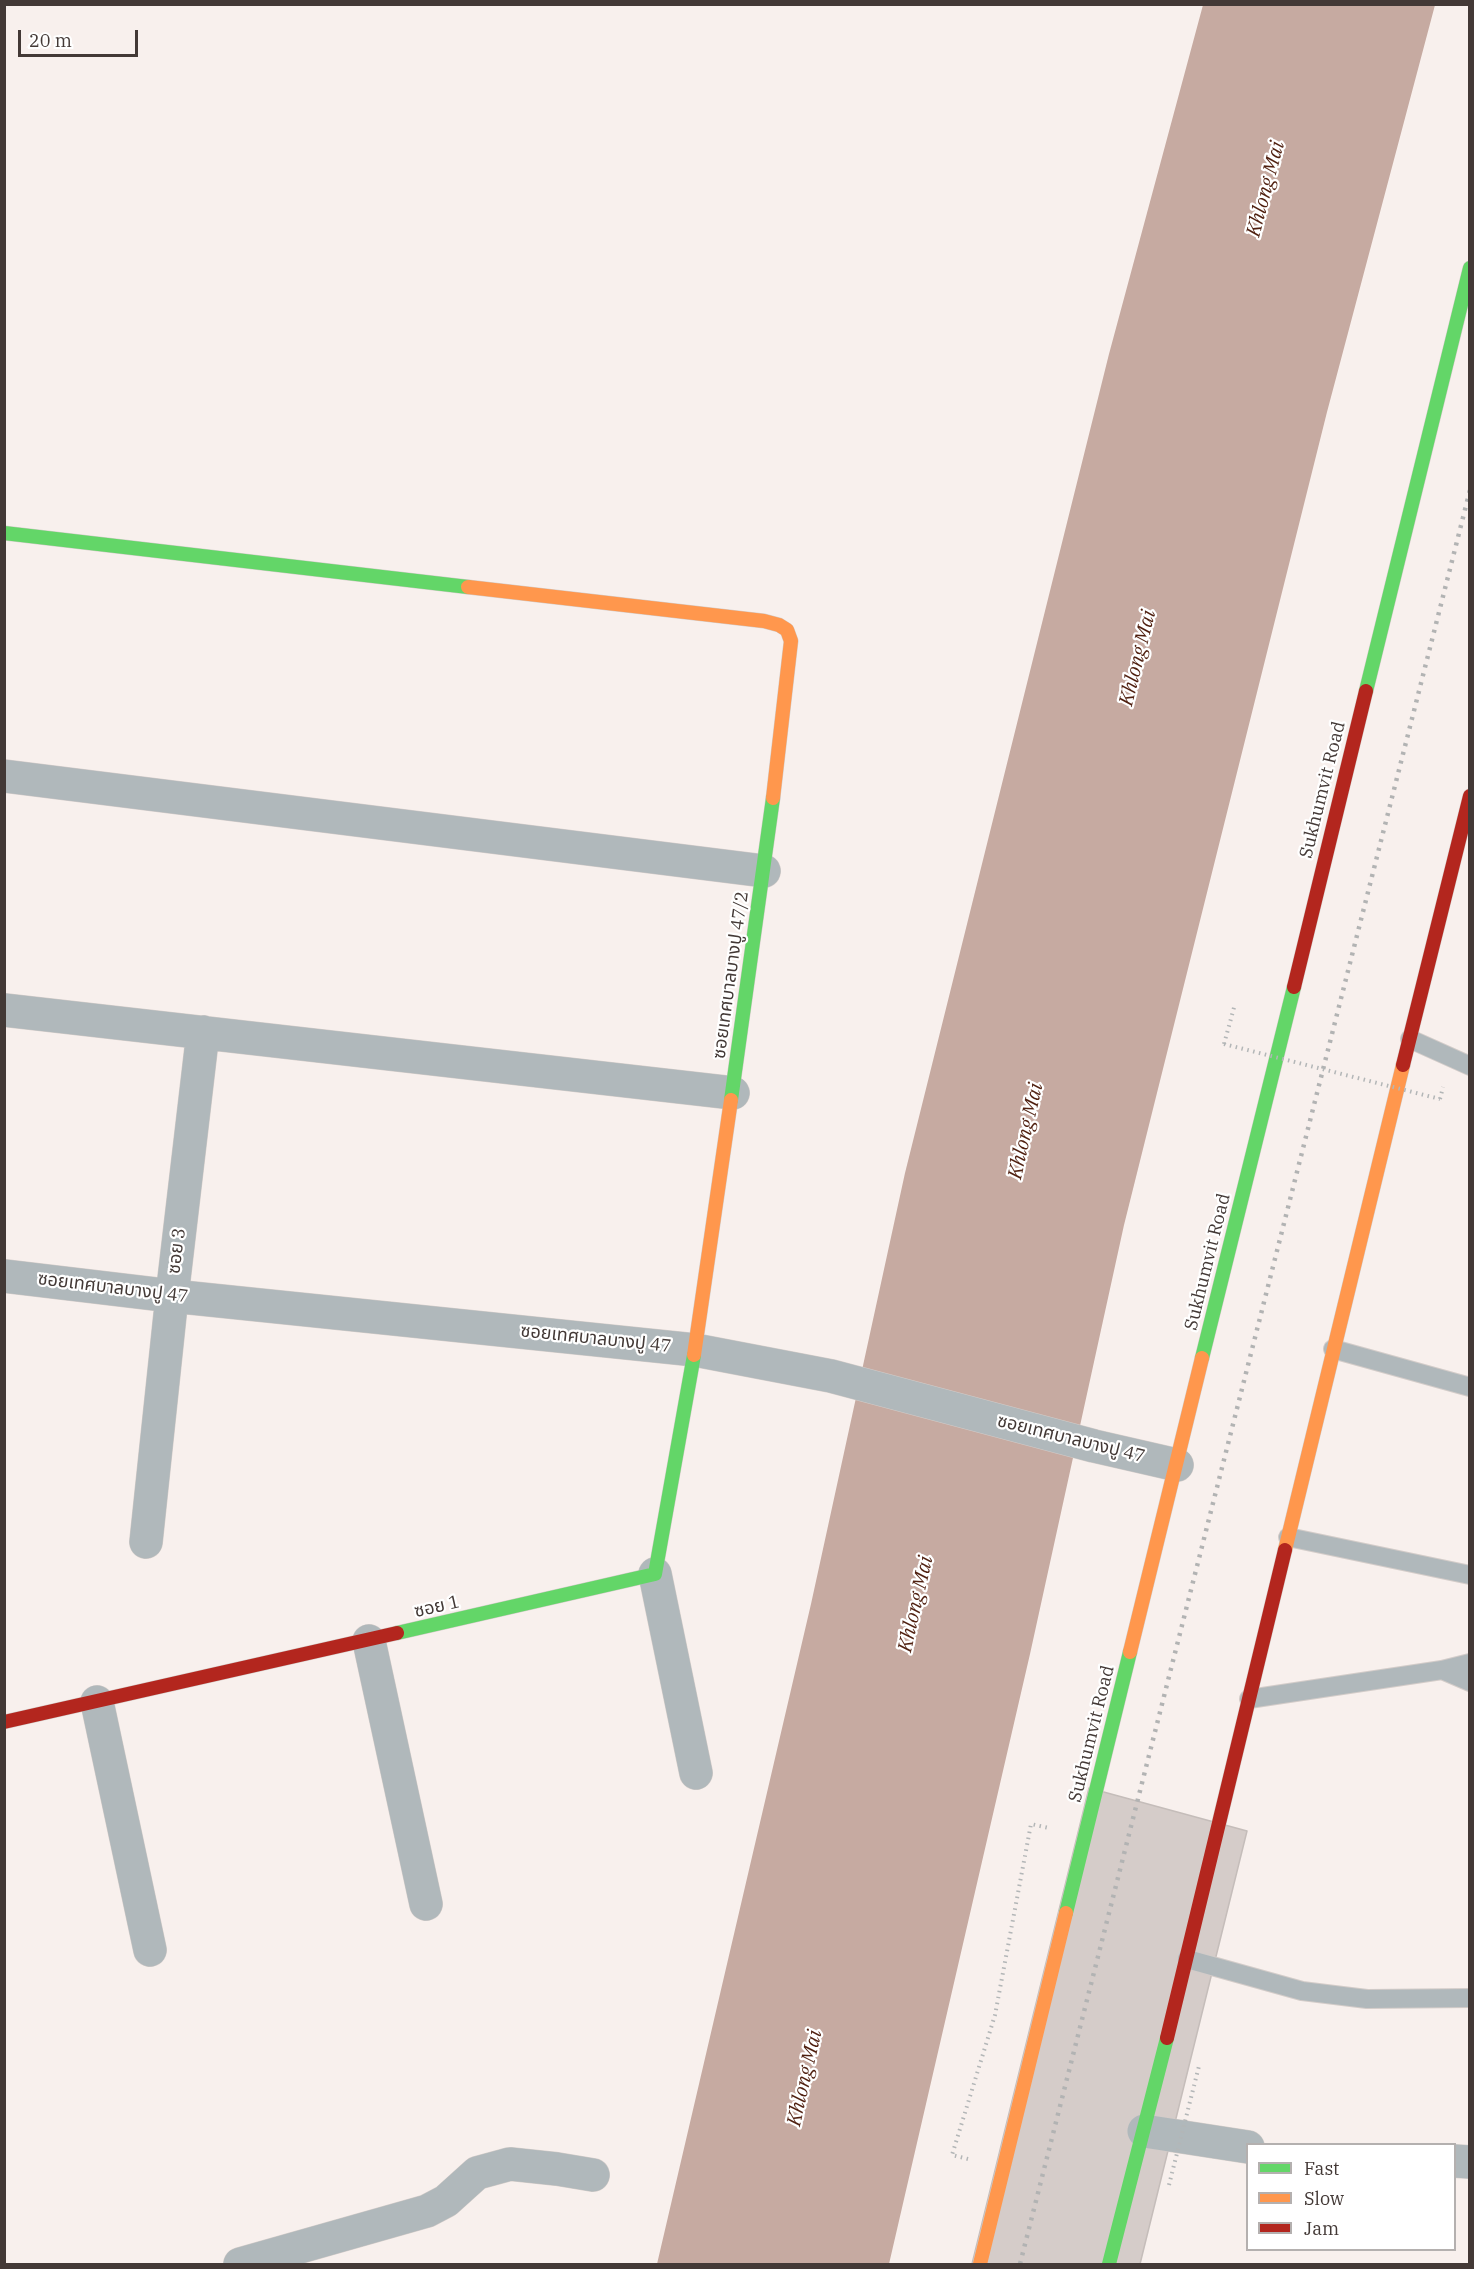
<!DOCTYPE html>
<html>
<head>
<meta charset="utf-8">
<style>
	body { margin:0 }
	#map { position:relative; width:1474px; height:2269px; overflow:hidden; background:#f8f0ed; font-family:"IBM Plex Serif",serif }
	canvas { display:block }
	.frame { position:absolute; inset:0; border:6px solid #433936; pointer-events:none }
	.legend { position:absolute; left:1246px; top:2143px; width:210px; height:108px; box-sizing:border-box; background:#fff; border:2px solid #b4b0af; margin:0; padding:8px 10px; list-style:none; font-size:18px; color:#433936 }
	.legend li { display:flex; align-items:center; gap:12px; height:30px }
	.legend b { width:30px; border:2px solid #b4b0af }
	.scale { position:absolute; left:18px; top:30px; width:120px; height:27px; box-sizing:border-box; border:3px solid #433936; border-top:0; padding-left:8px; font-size:18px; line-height:21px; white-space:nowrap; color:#433936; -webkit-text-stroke:4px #fff; paint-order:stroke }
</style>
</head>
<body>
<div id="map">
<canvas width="1474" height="2269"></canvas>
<div class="frame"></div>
<ul class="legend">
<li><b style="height:8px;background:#63d668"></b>Fast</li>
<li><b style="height:8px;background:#ff974d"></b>Slow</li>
<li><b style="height:8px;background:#b3261e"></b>Jam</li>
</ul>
<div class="scale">20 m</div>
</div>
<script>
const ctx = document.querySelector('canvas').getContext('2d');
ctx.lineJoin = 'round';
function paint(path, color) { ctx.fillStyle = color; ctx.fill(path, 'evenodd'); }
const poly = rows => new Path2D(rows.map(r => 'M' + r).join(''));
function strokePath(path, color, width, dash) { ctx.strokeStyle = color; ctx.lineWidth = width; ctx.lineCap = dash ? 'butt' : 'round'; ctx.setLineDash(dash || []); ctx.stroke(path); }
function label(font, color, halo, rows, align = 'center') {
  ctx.font = font + ' "IBM Plex Serif","Noto Sans Thai",serif'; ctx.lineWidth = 4.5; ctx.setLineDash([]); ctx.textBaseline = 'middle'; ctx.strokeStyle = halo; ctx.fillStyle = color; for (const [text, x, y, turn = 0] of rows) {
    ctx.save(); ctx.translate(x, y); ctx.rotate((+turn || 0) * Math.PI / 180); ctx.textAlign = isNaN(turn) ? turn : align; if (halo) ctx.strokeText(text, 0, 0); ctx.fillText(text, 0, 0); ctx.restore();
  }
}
paint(poly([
	[1203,5,1435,5,1327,412,1124,1225,1030,1654,889,2264,657,2264,811,1604,905,1173,1109,354]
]), '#c6aaa1');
const building = poly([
	[1089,1788,1247,1831,1140,2264,972,2264,1089,1788]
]);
paint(building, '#d5ccc9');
strokePath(building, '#c5bdba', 1.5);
const lane = poly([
	[1410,1039,1470,1066],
	[1333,1349,1470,1387],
	[1288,1537,1470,1575],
	[1442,1670,1470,1682],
	[1249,1699,1442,1670,1470,1663],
	[1187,1959,1302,1991,1367,1999,1470,1998]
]);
const street = poly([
	[4,776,764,871],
	[4,1010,733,1093],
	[4,1276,172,1296,695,1350,831,1376,1094,1446,1177,1465],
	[146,1542,172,1296,203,1032],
	[655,1574,696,1773],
	[369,1641,426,1904],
	[97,1702,150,1950],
	[1144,2131,1248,2147],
	[1454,2161,1470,2162],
	[240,2264,427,2211,446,2201,477,2173,510,2164,557,2169,593,2175]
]);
const fast = poly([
	[4,533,468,587],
	[1366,691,1470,268],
	[731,1100,773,798],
	[1202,1358,1294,987],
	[397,1633,655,1574,694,1355],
	[1066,1913,1130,1652],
	[1109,2264,1167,2038]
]);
const slow = poly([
	[468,587,764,621,779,625,787,630,791,641,773,798],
	[694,1355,731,1100],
	[1285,1550,1403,1065],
	[1130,1652,1202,1358],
	[980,2264,1066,1913]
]);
const jam = poly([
	[1294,987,1366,691],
	[1403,1065,1470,796],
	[4,1722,397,1633],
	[1167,2038,1285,1550]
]);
strokePath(lane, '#d3ccc9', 20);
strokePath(street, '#d3ccc9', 34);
strokePath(fast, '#d3ccc9', 15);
strokePath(slow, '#d3ccc9', 15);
strokePath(jam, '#d3ccc9', 15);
strokePath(poly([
	[1224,1044,1235,1004],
	[1440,1099,1443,1087],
	[968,2159,952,2155,995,2015,1031,1824,1049,1828]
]), '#b3b6b7', 4, [1.5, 4.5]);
strokePath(lane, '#b0b8bb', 18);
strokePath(street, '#b0b8bb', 33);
strokePath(fast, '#63d668', 14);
strokePath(slow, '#ff974d', 14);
strokePath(jam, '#b3261e', 14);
strokePath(poly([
	[1020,2264,1470,490]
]), '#b2b3b3', 4.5, [3, 6]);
strokePath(poly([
	[1224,1044,1440,1099],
	[1169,2185,1199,2066]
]), '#b3b6b7', 4, [1.5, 4.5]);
label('18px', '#433936', '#fff', [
	["Sukhumvit Road",1323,790,-76],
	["ซอยเทศบาลบางปู 47/2",731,975,-82],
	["ซอย 3",177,1251,-83],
	["Sukhumvit Road",1208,1262,-76],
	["ซอยเทศบาลบางปู 47",113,1288,7],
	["ซอยเทศบาลบางปู 47",596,1339,6],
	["ซอยเทศบาลบางปู 47",1071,1439,14],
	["ซอย 1",437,1607,-13],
	["Sukhumvit Road",1092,1734,-76]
]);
label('italic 20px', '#4f1f0f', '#fff', [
	["Khlong Mai",1266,189,-75],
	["Khlong Mai",1138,658,-76],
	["Khlong Mai",1026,1131,-77],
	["Khlong Mai",916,1604,-77],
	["Khlong Mai",805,2078,-77]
]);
</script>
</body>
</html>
